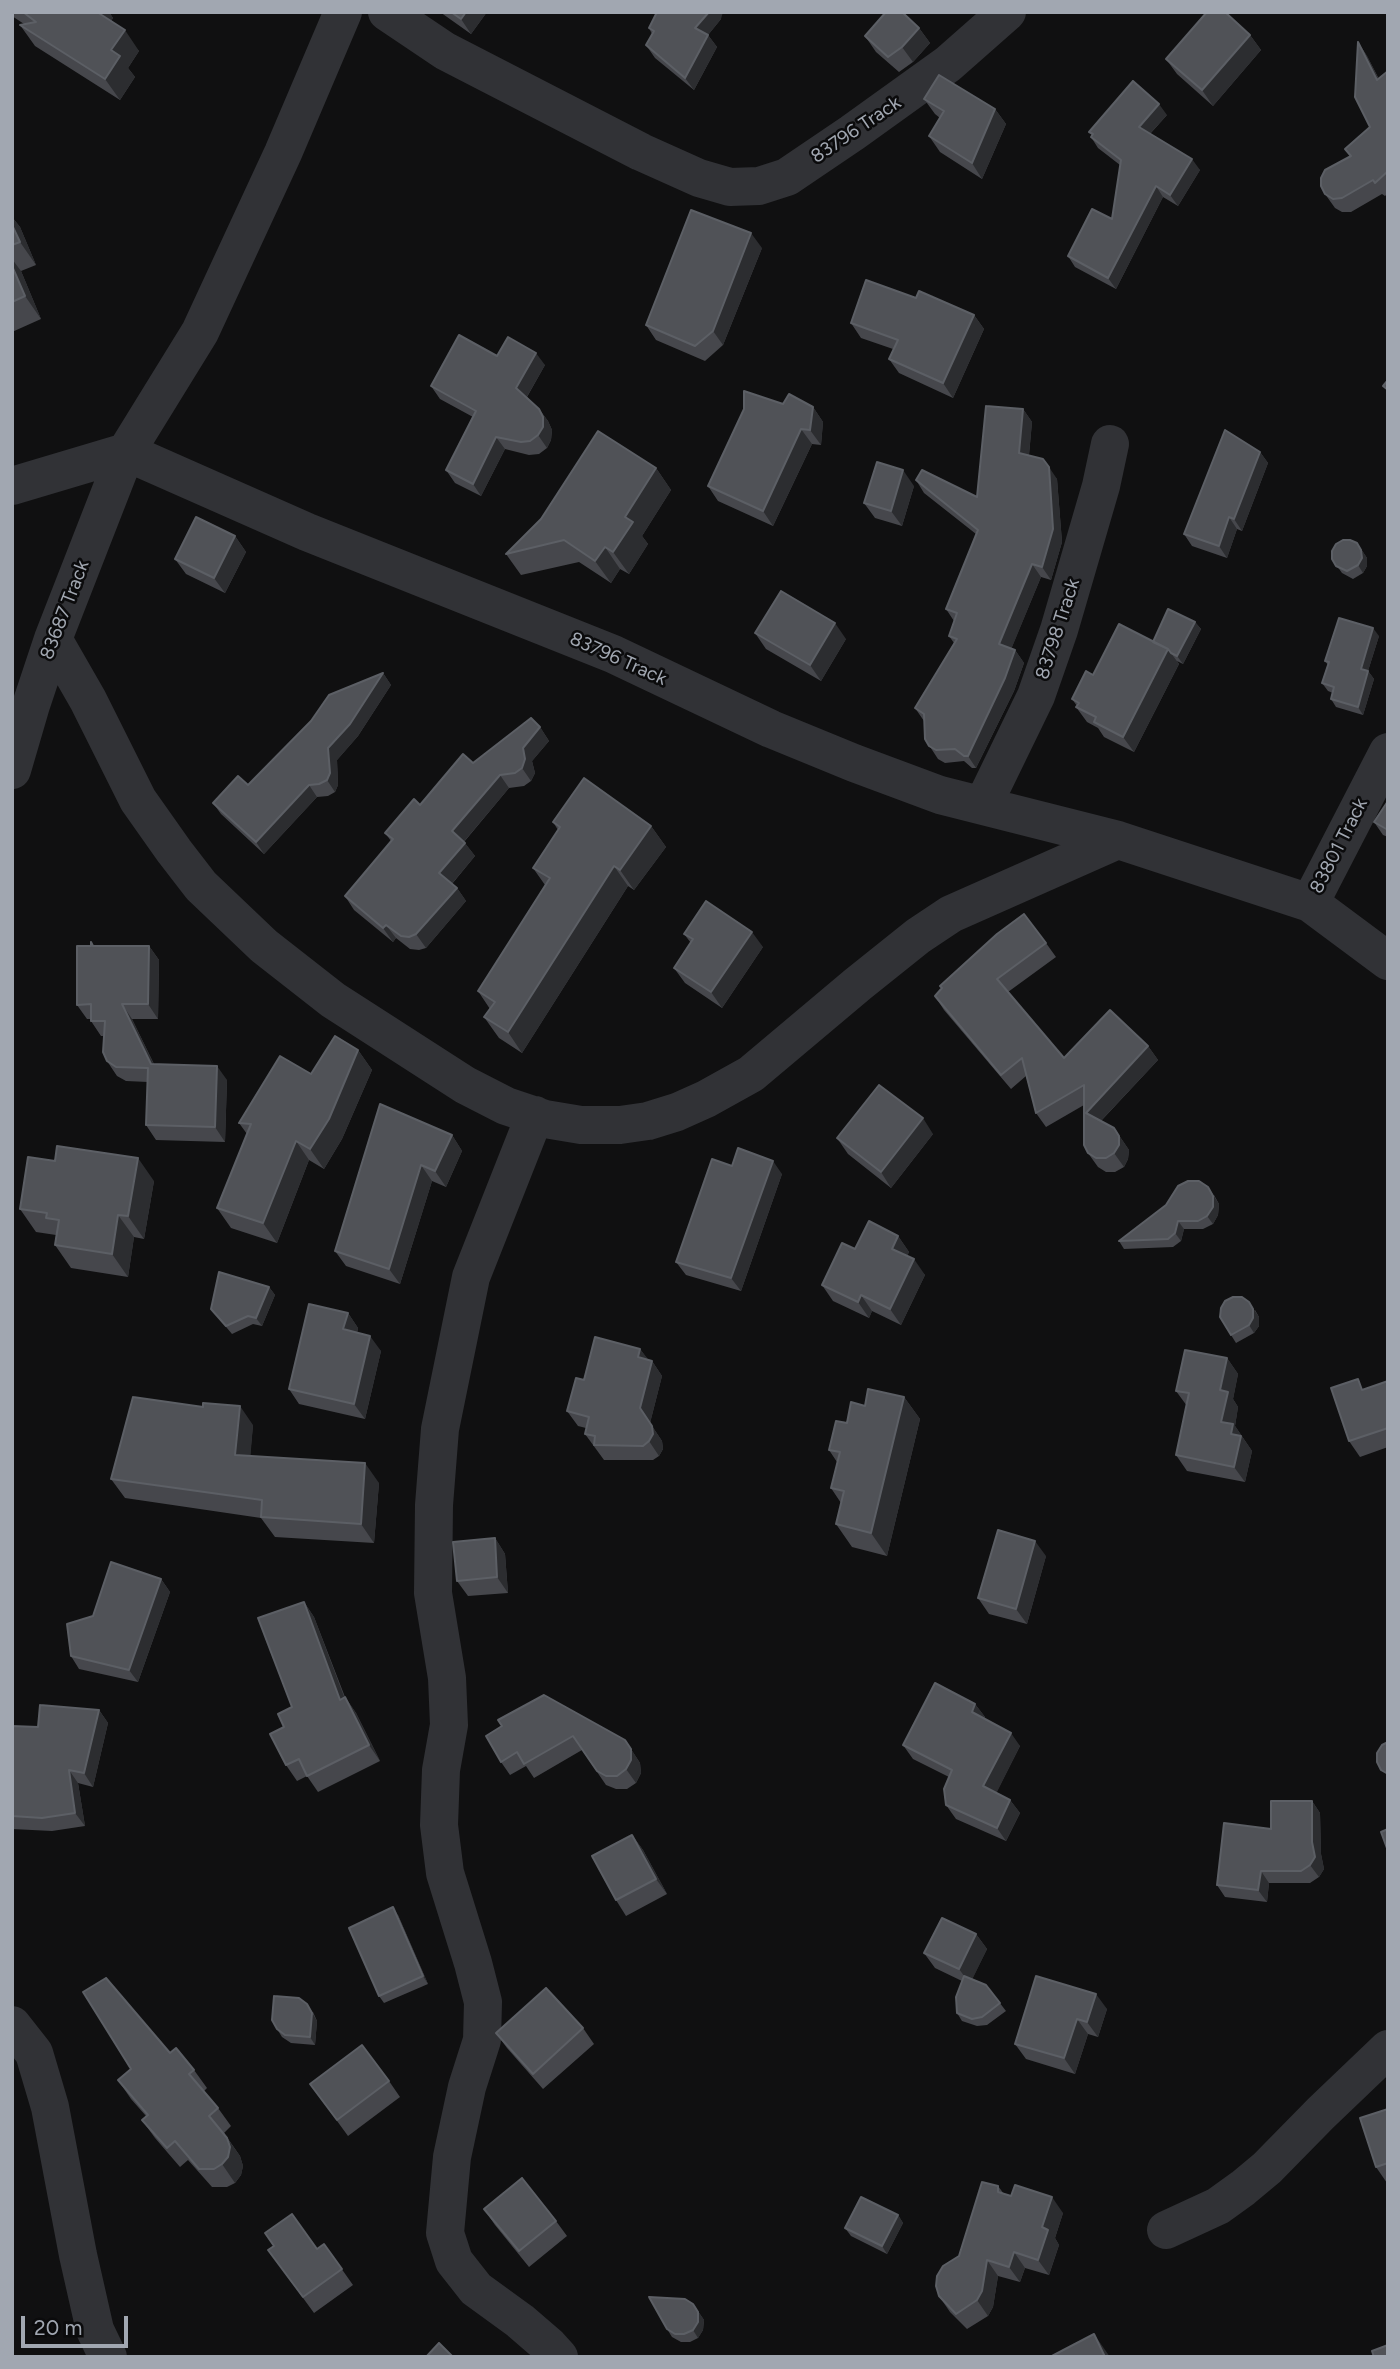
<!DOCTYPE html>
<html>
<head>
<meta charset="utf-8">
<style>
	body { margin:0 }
	#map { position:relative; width:1400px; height:2369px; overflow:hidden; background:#101011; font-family:Figtree,sans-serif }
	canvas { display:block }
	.frame { position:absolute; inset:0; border:14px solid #a1a7b1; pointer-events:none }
	.scale { position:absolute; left:21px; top:2316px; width:107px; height:32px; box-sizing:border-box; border:4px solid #a1a7b1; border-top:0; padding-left:9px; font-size:21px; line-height:24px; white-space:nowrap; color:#a1a7b1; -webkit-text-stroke:5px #0b0b0c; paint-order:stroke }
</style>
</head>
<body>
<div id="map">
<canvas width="1400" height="2369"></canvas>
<div class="frame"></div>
<div class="scale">20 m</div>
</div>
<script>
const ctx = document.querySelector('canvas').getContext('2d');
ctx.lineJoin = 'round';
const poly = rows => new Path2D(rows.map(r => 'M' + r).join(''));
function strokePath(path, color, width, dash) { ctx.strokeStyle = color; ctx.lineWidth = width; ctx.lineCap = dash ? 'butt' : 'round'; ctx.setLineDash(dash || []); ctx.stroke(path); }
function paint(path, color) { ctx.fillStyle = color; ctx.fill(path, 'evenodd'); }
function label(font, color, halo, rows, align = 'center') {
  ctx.font = font + ' Figtree,sans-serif'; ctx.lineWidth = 5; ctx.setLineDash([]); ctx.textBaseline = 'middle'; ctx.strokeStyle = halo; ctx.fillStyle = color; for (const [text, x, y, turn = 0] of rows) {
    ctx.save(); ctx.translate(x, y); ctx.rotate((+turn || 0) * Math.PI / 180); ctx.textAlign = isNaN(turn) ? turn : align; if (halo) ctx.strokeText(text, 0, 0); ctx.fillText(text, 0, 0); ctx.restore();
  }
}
strokePath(poly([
	[387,12,445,51,641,152,699,178,730,187,759,186,787,177,852,133,948,64,1007,12],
	[126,452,307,532,613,654,771,729,854,763,940,795,1118,840],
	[12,486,126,452],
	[53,639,88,700,138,800,174,851,201,886,264,946,333,1000,465,1085,506,1106,545,1119,581,1125,620,1125,648,1121,677,1112,706,1099,751,1074,858,984,918,936,951,914,1118,840,1310,903,1388,961],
	[12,770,31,705,53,639,126,452,200,332,283,153,343,12],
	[983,805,1036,696,1059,630,1101,486,1110,444],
	[1310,903,1388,752],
	[535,1115,471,1277,440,1429,434,1505,433,1593,447,1678,449,1725,441,1770,439,1825,445,1873,473,1963,483,2002,482,2040,467,2087,452,2157,445,2233,454,2261,476,2289,520,2321,549,2346,559,2357],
	[12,2025,34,2053,50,2107,78,2255,95,2330,108,2357],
	[1166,2230,1218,2206,1243,2188,1267,2168,1321,2113,1388,2049]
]), '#313236', 38);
paint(poly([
	[12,12,109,12,113,18,111,21,139,51,128,68,135,77,120,100,35,46,20,25,24,24,12,16],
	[440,12,487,12,471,34],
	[721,19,708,35,717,47,694,90,655,58,646,45,652,34,649,28],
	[919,28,930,43,913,62,899,72,876,52,865,36],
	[1250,35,1261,50,1213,106,1177,74,1166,59],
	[1358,42,1367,56,1379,79,1388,72,1388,193,1385,196,1382,194,1351,212,1342,212,1335,208,1325,194,1350,156,1345,149,1370,127],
	[924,99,995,109,1006,124,982,179,940,152,929,136,940,118,935,114],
	[1167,115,1150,134,1200,170,1178,206,1163,197,1116,289,1075,267,1068,256,1112,219,1120,165,1098,148,1091,137,1092,135,1089,132],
	[12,217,20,227,36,265,21,271,41,319,12,332],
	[762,248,723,345,705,361,656,340,646,325],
	[916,298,974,315,984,329,953,398,899,373,889,359,893,349,861,338,851,323],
	[497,356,545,365,527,397,539,409,548,421,552,430,551,440,547,448,539,454,529,455,505,449,481,496,455,483,446,470,473,417,440,399,431,386],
	[783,404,813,407,823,422,821,445,812,444,773,526,718,501,708,486],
	[1023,409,1032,422,1029,455,1057,479,1062,542,1051,580,1041,577,1011,649,1015,650,1024,663,1014,691,976,768,972,768,964,761,945,763,938,759,925,739,924,721,915,708,954,643,949,636,954,621,946,609,976,534,924,493,916,480,977,497],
	[1260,452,1268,463,1242,531,1237,529,1227,558,1192,546,1184,534],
	[656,468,671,490,642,536,648,544,629,574,620,569,611,583,579,562,521,575,506,554],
	[914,486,902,526,875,518,864,503],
	[235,536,246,552,225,593,186,574,175,559],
	[1357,543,1367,558,1367,566,1363,573,1353,579,1342,573,1332,559],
	[1195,622,1201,629,1183,664,1177,661,1179,664,1134,752,1104,737,1098,728,1087,722,1076,707,1077,706,1072,699,1093,675,1153,642],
	[755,633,846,639,821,681,766,649],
	[1379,636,1368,671,1374,679,1363,715,1336,707,1331,699,1333,693,1328,691,1322,683,1328,665,1325,661],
	[383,673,391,685,358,736,337,760,338,785,335,792,328,796,317,797,264,854,221,814,213,803,248,785],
	[540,727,549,741,532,761,535,773,531,781,524,786,509,788,464,842,475,856,452,884,457,888,466,901,426,948,419,950,410,949,396,938,393,942,354,910,345,896,391,841,385,833,473,763],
	[1388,801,1388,837,1383,835,1374,822],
	[553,822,651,826,666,847,634,890,628,886,522,1053,499,1038,484,1017,490,1009,478,991,545,885,533,868,558,830],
	[684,934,763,947,722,1008,685,983,674,968,691,943],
	[1046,943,1056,957,1008,992,1064,1058,1148,1046,1158,1060,1101,1121,1114,1128,1129,1150,1128,1159,1124,1167,1115,1172,1106,1172,1098,1167,1088,1153,1084,1105,1046,1127,1036,1113,1026,1076,1011,1089,944,1010,935,996],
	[94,946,149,946,159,960,158,1019,132,1019,154,1064,227,1080,225,1142,156,1140,146,1125,148,1082,126,1081,117,1076,107,1061,104,1036,101,1036,91,1021,91,1019,87,1019,77,1005],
	[358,1050,372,1070,342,1139,324,1169,309,1160,277,1243,231,1228,217,1208,247,1134,239,1123],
	[933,1134,891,1188,848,1154,837,1138],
	[452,1135,462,1151,446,1187,432,1181,400,1284,346,1266,335,1251],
	[732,1166,782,1174,741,1291,686,1275,676,1262],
	[154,1181,144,1239,134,1237,128,1277,71,1268,55,1245,56,1235,36,1232,20,1209],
	[1214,1195,1219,1204,1218,1215,1213,1224,1203,1229,1184,1229,1181,1241,1173,1247,1124,1249,1119,1241],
	[898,1236,909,1252,907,1256,925,1275,901,1325,872,1311,869,1318,833,1301,822,1285,855,1249],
	[269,1287,275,1295,262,1326,253,1324,232,1334,211,1309],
	[1255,1310,1259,1317,1259,1326,1254,1333,1236,1343,1231,1335],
	[348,1313,358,1328,357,1333,381,1351,365,1419,299,1404,289,1389],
	[640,1349,648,1360,652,1361,662,1376,650,1423,662,1441,663,1449,659,1456,653,1460,604,1460,585,1434,586,1428,578,1426,567,1411,584,1380],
	[1227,1358,1238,1374,1233,1399,1238,1407,1235,1426,1252,1451,1245,1482,1187,1471,1176,1455,1187,1406,1176,1391],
	[1388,1381,1388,1447,1360,1457,1349,1441],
	[904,1397,920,1419,887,1556,852,1547,836,1524,841,1503,831,1488,837,1462,829,1450,847,1423,865,1406],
	[253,1425,250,1456,379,1483,374,1543,275,1537,261,1518,125,1498,111,1479],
	[495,1538,505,1554,508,1593,468,1596,457,1581],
	[1046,1556,1027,1624,989,1614,978,1598],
	[161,1579,170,1592,138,1682,79,1669,71,1656,93,1616],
	[304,1602,314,1617,345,1697,356,1713,380,1761,318,1792,307,1776,297,1781,286,1765,284,1727,292,1707],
	[975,1704,985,1717,984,1719,1020,1746,996,1793,1010,1800,1020,1813,1006,1841,956,1819,946,1805,949,1777,913,1759,903,1745],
	[99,1710,108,1723,93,1787,78,1783,85,1826,52,1831,12,1829,12,1726,38,1727],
	[502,1726,625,1740,640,1763,641,1773,636,1783,627,1789,616,1789,606,1785,582,1750,534,1778,526,1766,510,1775,501,1762],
	[1312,1801,1320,1813,1321,1854,1324,1869,1319,1877,1310,1883,1269,1883,1267,1902,1225,1897,1217,1885,1271,1829],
	[632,1835,643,1850,667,1894,626,1916,616,1900],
	[398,1915,428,1984,384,2003,379,1996],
	[976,1934,987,1949,972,1979,986,1985,1006,2011,987,2025,977,2026,962,2021,957,2013,962,1981,935,1968,924,1953],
	[1036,1976,1107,2009,1098,2037,1088,2034,1075,2074,1026,2059,1015,2044],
	[313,2012,317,2021,315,2045,291,2043,282,2037,277,2029],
	[583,2028,594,2044,543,2089,507,2048,496,2033],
	[170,2053,194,2070,207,2088,204,2091,218,2108,231,2126,224,2133,240,2156,243,2166,241,2175,235,2183,227,2187,212,2187,188,2160,180,2167,155,2138,142,2120,146,2116,131,2099,118,2080],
	[389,2081,400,2097,348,2136,321,2099],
	[1388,2109,1388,2183,1387,2183,1376,2167],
	[998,2186,1004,2194,1063,2213,1055,2238,1059,2245,1049,2275,1025,2268,1020,2282,998,2276,993,2307,988,2316,967,2329,950,2312,939,2296,959,2256],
	[484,2209,556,2221,567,2236,529,2267,495,2225],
	[898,2215,903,2223,887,2254,851,2236,845,2228],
	[265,2233,317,2249,324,2244,353,2285,314,2313,268,2250,274,2246],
	[693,2304,704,2320,703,2330,698,2338,690,2342,681,2342,672,2337,667,2329]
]), '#46474c');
paint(poly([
	[94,12,109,12,113,18,106,30],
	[466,12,487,12,471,34,461,19],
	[709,12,723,12,721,19,704,40,695,28],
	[919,28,930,43,913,62,902,47],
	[125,30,139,51,128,68,135,77,120,100,105,79,111,50],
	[708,35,717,47,694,90,685,78],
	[1250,35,1261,50,1213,106,1202,90],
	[1358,42,1367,56,1386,94,1377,80],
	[1159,104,1167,115,1146,138,1139,127],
	[995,109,1006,124,982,179,972,163],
	[1192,159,1200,170,1178,206,1170,195],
	[1156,186,1163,197,1116,289,1108,278],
	[12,217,20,227,36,265,20,242,12,225],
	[751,233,762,248,723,345,713,331],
	[12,259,21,271,41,319,25,296,12,266],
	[974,315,984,329,953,398,943,383],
	[536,353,545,365,525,400,516,388],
	[813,407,823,422,821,445,810,430],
	[539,409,548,421,552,430,551,440,547,448,538,435],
	[1023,409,1032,422,1028,465,1019,453],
	[801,429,812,444,773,526,763,511],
	[496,437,505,449,481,496,473,484],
	[1260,452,1268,463,1242,531,1234,519],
	[1049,467,1057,479,1062,542,1051,580,1042,567],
	[656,468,671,490,642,536,648,544,629,574,613,552,625,517],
	[903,470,914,486,902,526,891,511],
	[1229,517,1237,529,1227,558,1219,546],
	[235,536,246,552,225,593,214,578],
	[1357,543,1367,558,1367,566,1363,573,1358,565],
	[605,547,620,569,611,583,595,561],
	[1032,564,1041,577,1008,657,999,644],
	[1195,622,1201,629,1183,664,1177,656],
	[835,623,846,639,821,681,810,665],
	[1373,628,1379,636,1368,671,1374,679,1363,715,1358,707,1361,669],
	[1168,649,1179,664,1134,752,1123,737],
	[1015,650,1024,663,1014,691,976,768,968,756],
	[383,673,391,685,358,736,337,760,338,785,335,792,327,780,328,748],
	[540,727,549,741,532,761,535,773,531,781,522,768,523,748],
	[500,775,509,788,461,845,452,831],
	[309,785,317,797,264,854,256,842],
	[651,826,666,847,634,890,620,870],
	[465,843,475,856,449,887,439,873],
	[614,866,628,886,522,1053,508,1032],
	[457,888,466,901,426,948,416,934],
	[386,925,396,938,393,942,383,928],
	[752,932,763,947,722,1008,711,992],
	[149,946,159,960,158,1019,148,1004],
	[122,1004,132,1019,161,1079,151,1064],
	[1148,1046,1158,1060,1095,1127,1086,1113],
	[358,1050,372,1070,342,1139,324,1169,310,1149],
	[217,1066,227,1080,225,1142,215,1127],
	[923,1118,933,1134,891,1188,881,1172],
	[1114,1128,1129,1150,1128,1159,1124,1167,1114,1153],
	[452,1135,462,1151,446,1187,435,1171],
	[296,1141,309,1160,277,1243,263,1223],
	[138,1158,154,1181,144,1239,128,1216],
	[773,1161,782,1174,741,1291,731,1278],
	[421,1165,432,1181,400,1284,389,1269],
	[1208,1187,1219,1204,1218,1215,1213,1224,1207,1216],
	[118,1215,134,1237,128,1277,112,1254],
	[1178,1221,1184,1229,1181,1241,1175,1233],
	[898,1236,909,1252,903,1265,892,1249],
	[914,1259,925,1275,901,1325,890,1309],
	[269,1287,275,1295,262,1326,256,1318],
	[861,1295,872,1311,869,1318,858,1302],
	[1249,1302,1259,1317,1259,1326,1254,1333,1249,1325],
	[348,1313,358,1328,354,1345,343,1329],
	[370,1336,381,1351,365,1419,354,1404],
	[640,1349,651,1363,638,1357],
	[1227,1358,1238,1374,1233,1399,1238,1407,1235,1426,1252,1451,1245,1482,1234,1467,1221,1422,1220,1390],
	[652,1361,662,1376,650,1423,662,1441,663,1449,659,1456,649,1441,640,1408],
	[904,1397,920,1419,887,1556,871,1533],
	[240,1406,253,1425,249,1474,235,1455],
	[365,1463,379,1483,374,1543,361,1524],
	[495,1538,505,1554,508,1593,497,1577],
	[1035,1541,1046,1556,1027,1624,1016,1609],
	[161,1579,170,1592,138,1682,129,1670],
	[304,1602,314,1617,351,1715,340,1700],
	[345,1697,356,1713,380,1761,369,1745],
	[975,1704,985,1717,981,1726,972,1712],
	[99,1710,108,1723,93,1787,84,1773],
	[1011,1733,1020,1746,993,1800,983,1786],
	[631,1749,640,1763,641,1773,636,1783,626,1769],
	[69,1770,78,1783,85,1826,75,1813],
	[1010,1800,1020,1813,1006,1841,997,1828],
	[1312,1801,1320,1813,1321,1854,1324,1869,1319,1877,1310,1865,1312,1842],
	[632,1835,643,1850,667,1894,656,1879],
	[1261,1871,1269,1883,1267,1902,1258,1890],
	[393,1907,398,1915,428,1984,423,1976],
	[976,1934,987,1949,970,1984,959,1969],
	[1096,1994,1107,2009,1098,2037,1087,2022],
	[307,2004,317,2021,315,2045,310,2037],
	[1077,2019,1088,2034,1075,2074,1064,2058],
	[227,2138,240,2156,243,2166,241,2175,235,2183,222,2164],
	[1052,2197,1063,2213,1055,2238,1059,2245,1049,2275,1038,2260,1042,2227],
	[898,2215,903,2223,887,2254,882,2246],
	[1014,2252,1025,2268,1020,2282,1009,2267],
	[987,2260,998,2276,993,2307,988,2316,977,2300],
	[693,2304,704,2320,703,2330,698,2338,693,2330],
	[1094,2334,1110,2357,1105,2357]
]), '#2c2d30');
const building = poly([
	[23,12,97,12,125,30,111,50,120,56,105,79,20,25,36,22,23,12],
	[451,12,466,12,461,19,451,12],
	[657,12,709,12,695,28,708,35,685,78,646,45,654,31,649,28,657,12],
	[886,12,902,12,919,28,902,47,888,57,865,36,886,12],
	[1207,12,1225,12,1250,35,1202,90,1166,59,1207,12],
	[1358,42,1377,80,1388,71,1388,171,1375,183,1373,180,1342,198,1333,199,1325,194,1321,186,1321,178,1325,170,1351,156,1345,149,1370,127,1355,97,1358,42],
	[939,75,995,109,972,163,929,136,944,111,924,99,939,75],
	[1133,81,1159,104,1139,127,1192,159,1170,195,1156,186,1108,278,1068,256,1092,209,1112,219,1121,160,1091,137,1093,134,1089,132,1133,81],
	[691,210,751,233,713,331,695,346,646,325,691,210],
	[12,225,20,242,12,245,12,225],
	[12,266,25,296,12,302,12,266],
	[866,280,916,298,919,291,974,315,943,383,889,359,898,340,851,323,866,280],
	[459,335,497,356,508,337,536,353,516,388,539,409,543,417,543,427,538,435,530,441,521,442,496,437,473,484,446,470,476,411,431,386,459,335],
	[1388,380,1388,390,1383,386,1388,380],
	[744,391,783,404,789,394,813,407,810,430,801,429,763,511,708,486,744,409,744,391],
	[986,406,1023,409,1019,453,1043,459,1049,467,1053,529,1042,567,1032,564,999,644,1015,650,1005,678,968,756,964,756,955,749,936,750,929,746,925,739,924,714,915,708,957,639,949,636,957,613,946,609,978,530,916,480,922,470,977,497,986,406],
	[1225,430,1260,452,1234,519,1229,517,1219,546,1184,534,1225,430],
	[598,431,656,468,625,517,633,522,613,552,605,547,595,561,564,540,506,554,541,519,598,431],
	[877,462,903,470,891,511,864,503,877,462],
	[196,517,235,536,214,578,175,559,196,517],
	[1343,540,1350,540,1357,543,1361,550,1362,558,1358,565,1347,571,1336,566,1332,559,1332,551,1336,544,1343,540],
	[781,591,835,623,810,665,755,633,781,591],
	[1168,609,1195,622,1177,656,1171,653,1168,649,1153,642,1168,609],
	[1339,618,1373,628,1361,669,1368,671,1358,707,1331,699,1334,687,1322,683,1329,662,1325,661,1339,618],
	[1119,624,1168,649,1123,737,1094,722,1096,717,1076,707,1079,703,1072,699,1086,671,1093,675,1119,624],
	[383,673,350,724,328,748,330,773,327,780,319,784,309,785,256,842,213,803,238,776,248,785,311,721,329,695,383,673],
	[531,718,540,727,523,748,525,759,522,768,515,773,500,775,452,831,465,843,439,873,457,888,416,934,409,937,401,936,386,925,383,928,345,896,393,839,385,833,414,799,420,805,463,754,473,763,531,718],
	[584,778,651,826,620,870,614,866,508,1032,484,1017,495,1002,478,991,550,878,533,868,560,827,553,822,584,778],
	[1388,801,1388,830,1374,822,1388,801],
	[706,901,752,932,711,992,674,968,693,939,684,934,706,901],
	[1024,914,1046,943,997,979,1064,1058,1110,1010,1148,1046,1086,1113,1114,1128,1119,1136,1119,1145,1114,1153,1106,1158,1096,1158,1088,1153,1084,1145,1084,1085,1036,1113,1022,1058,1001,1075,935,996,942,988,940,986,997,934,1024,914],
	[91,942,93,946,149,946,148,1004,122,1004,151,1064,217,1066,215,1127,146,1125,148,1068,116,1067,107,1061,103,1052,105,1021,91,1021,91,1004,77,1005,77,946,91,946,91,942],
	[335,1036,358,1050,329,1119,310,1149,296,1141,263,1223,217,1208,251,1124,239,1123,280,1056,311,1074,335,1036],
	[879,1085,923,1118,881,1172,837,1138,879,1085],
	[380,1104,452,1135,435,1171,421,1165,389,1269,335,1251,380,1104],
	[57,1146,138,1158,128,1216,118,1215,112,1254,55,1245,59,1220,46,1218,47,1213,20,1209,28,1157,55,1161,57,1146],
	[738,1148,773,1161,731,1278,676,1262,712,1159,732,1166,738,1148],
	[1188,1181,1199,1181,1208,1187,1213,1196,1213,1207,1207,1216,1198,1221,1178,1221,1175,1233,1168,1239,1119,1241,1166,1205,1178,1186,1188,1181],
	[869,1221,898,1236,892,1249,914,1259,890,1309,861,1295,858,1302,822,1285,842,1243,855,1249,869,1221],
	[219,1272,269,1287,256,1318,248,1316,226,1326,211,1309,219,1272],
	[1233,1297,1242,1297,1249,1302,1253,1309,1253,1318,1249,1325,1231,1335,1220,1317,1221,1308,1225,1301,1233,1297],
	[309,1304,348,1313,343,1329,370,1336,354,1404,289,1389,309,1304],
	[595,1337,640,1349,638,1357,652,1361,640,1408,652,1426,653,1434,649,1441,643,1446,594,1445,595,1436,585,1434,589,1417,567,1411,576,1378,584,1380,595,1337],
	[1185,1350,1227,1358,1220,1390,1228,1392,1221,1422,1233,1424,1231,1434,1241,1436,1234,1467,1176,1455,1189,1393,1176,1391,1185,1350],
	[1358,1379,1362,1390,1388,1381,1388,1428,1349,1441,1331,1388,1358,1379],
	[868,1389,904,1397,871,1533,836,1524,844,1491,831,1488,840,1452,829,1450,836,1421,847,1423,851,1402,865,1406,868,1389],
	[133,1397,203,1407,203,1403,240,1406,235,1455,365,1463,361,1524,261,1517,262,1500,111,1479,133,1397],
	[998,1530,1035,1541,1016,1609,978,1598,998,1530],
	[495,1538,497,1577,457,1581,453,1542,495,1538],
	[111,1562,161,1579,129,1670,71,1656,67,1624,93,1616,111,1562],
	[304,1602,340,1700,345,1697,369,1745,307,1776,299,1759,286,1765,270,1734,284,1727,278,1714,292,1707,258,1618,304,1602],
	[935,1683,975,1704,972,1712,1011,1733,983,1786,1010,1800,997,1828,946,1805,944,1789,952,1770,903,1745,935,1683],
	[544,1695,625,1740,631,1749,631,1760,626,1769,617,1776,606,1776,597,1771,573,1736,524,1764,517,1752,501,1762,486,1736,502,1726,498,1720,544,1695],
	[40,1705,99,1710,84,1773,69,1770,75,1813,42,1818,12,1816,12,1726,38,1727,40,1705],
	[1388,1742,1388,1774,1381,1770,1377,1762,1377,1753,1382,1745,1388,1742],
	[1271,1801,1312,1801,1312,1842,1315,1857,1310,1865,1301,1871,1261,1871,1258,1890,1217,1885,1224,1823,1271,1829,1271,1801],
	[1388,1829,1388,1851,1381,1832,1388,1829],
	[632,1835,656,1879,616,1900,592,1856,632,1835],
	[393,1907,423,1976,379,1996,349,1928,393,1907],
	[942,1918,976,1934,959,1969,924,1953,942,1918],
	[964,1976,986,1985,1000,2003,982,2017,972,2019,957,2013,956,1997,964,1976],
	[1036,1976,1096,1994,1087,2022,1077,2019,1064,2058,1015,2044,1036,1976],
	[106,1978,170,2053,176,2048,194,2070,189,2074,218,2108,209,2116,227,2138,230,2147,228,2157,222,2164,214,2169,199,2169,175,2141,167,2148,142,2120,148,2115,118,2080,131,2069,83,1992,106,1978],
	[546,1988,583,2028,533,2074,496,2033,546,1988],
	[274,1996,299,1998,307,2004,312,2013,310,2037,285,2035,277,2029,272,2020,274,1996],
	[362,2045,389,2081,337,2120,310,2084,362,2045],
	[1388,2109,1388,2163,1376,2167,1360,2118,1388,2109],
	[522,2178,556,2221,519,2251,484,2209,522,2178],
	[982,2182,998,2186,998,2192,1011,2196,1015,2185,1052,2197,1042,2227,1048,2230,1038,2260,1014,2252,1009,2267,987,2260,982,2291,977,2300,956,2314,939,2296,936,2286,937,2276,943,2266,959,2256,982,2182],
	[861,2197,898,2215,882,2246,845,2228,861,2197],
	[292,2214,317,2249,324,2244,342,2269,303,2297,268,2250,274,2246,265,2233,292,2214],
	[649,2297,685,2299,693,2304,698,2312,698,2322,693,2330,684,2334,675,2334,667,2329,649,2297],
	[1094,2334,1105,2357,1050,2357,1094,2334],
	[439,2343,453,2357,426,2357,439,2343],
	[1388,2345,1388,2357,1374,2357,1372,2351,1388,2345]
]);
paint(building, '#505257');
strokePath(building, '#5c5f65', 2);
label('19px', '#a1a7b1', '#0b0b0c', [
	["83796 Track",856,130,-34],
	["83687 Track",65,610,-69],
	["83798 Track",1058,629,-72],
	["83796 Track",618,659,24],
	["83801 Track",1339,846,-63]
]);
</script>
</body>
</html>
